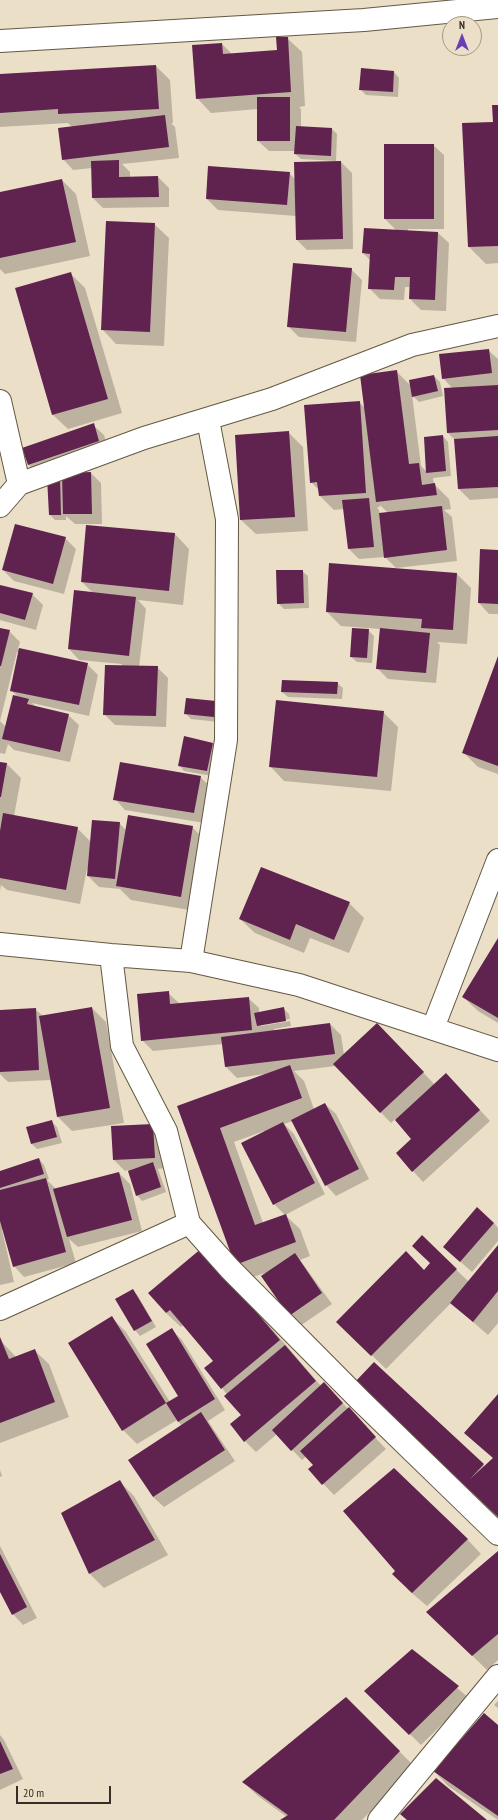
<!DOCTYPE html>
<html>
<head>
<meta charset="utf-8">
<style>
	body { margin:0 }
	#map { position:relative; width:498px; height:1820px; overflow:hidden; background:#ecdfc7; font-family:"PT Sans Narrow",sans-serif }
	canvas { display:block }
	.north { position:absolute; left:442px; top:16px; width:40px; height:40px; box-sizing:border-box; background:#ecdfc7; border:1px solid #a29987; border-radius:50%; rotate:0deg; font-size:11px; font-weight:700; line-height:16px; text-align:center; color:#342f26 }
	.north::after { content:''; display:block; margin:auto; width:14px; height:18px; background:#6c3eb5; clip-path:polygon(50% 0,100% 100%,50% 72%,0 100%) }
	.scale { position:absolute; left:16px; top:1786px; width:95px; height:18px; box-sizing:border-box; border:2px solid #342f26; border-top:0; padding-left:5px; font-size:12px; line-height:14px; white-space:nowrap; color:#342f26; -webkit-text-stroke:3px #ecdfc7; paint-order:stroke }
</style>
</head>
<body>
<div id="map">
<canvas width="498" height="1820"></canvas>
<div class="north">N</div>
<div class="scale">20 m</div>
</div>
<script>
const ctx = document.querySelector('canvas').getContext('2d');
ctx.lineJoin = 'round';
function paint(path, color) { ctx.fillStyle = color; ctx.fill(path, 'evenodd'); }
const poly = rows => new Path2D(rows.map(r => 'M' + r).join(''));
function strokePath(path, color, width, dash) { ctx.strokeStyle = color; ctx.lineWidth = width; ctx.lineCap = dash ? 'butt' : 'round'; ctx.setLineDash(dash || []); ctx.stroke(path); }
paint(poly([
	[287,38,302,52,305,106,299,107,301,109,301,127,332,129,337,134,336,162,341,162,352,173,353,249,307,250,297,240,296,216,218,210,207,199,289,173,295,179,336,162,336,161,301,159,295,154,295,151,269,151,258,141,258,109,211,113,197,98,222,44,232,54,278,51],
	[156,66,170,80,173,123,171,123,175,127,179,158,122,164,130,172,130,178,158,177,169,188,169,207,103,208,93,198,92,168,73,170,63,159,72,127,68,123,0,127,0,75],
	[394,72,399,78,398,97,366,95,360,89],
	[498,106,498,263,486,264,469,247],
	[433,145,444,155,444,229,408,229,408,231,438,233,449,243,446,311,421,310,410,299,411,287,405,287,404,300,380,299,369,288,370,260,363,253,397,231,385,219],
	[62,180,76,194,90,256,5,274,0,269,0,193],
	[154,224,169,238,164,346,116,344,102,329],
	[351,269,362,280,356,342,299,337,288,326],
	[70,273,85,288,122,413,68,429,53,415],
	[488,350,498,359,498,498,470,500,459,489,455,440,448,433,445,389,452,388,443,378],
	[396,371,411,386,434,376,440,382,443,396,419,402,412,395,421,466,427,472,443,436,448,442,451,476,433,478,434,484,449,499,451,509,444,510,452,517,457,561,396,568,385,557,359,559,349,549,344,509,334,510,319,495,319,490,311,482,359,402,365,408],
	[380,505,388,513,380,514,379,510,377,507,380,507],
	[93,425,104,435,109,452,39,476,29,465,23,448],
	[288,432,303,447,308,531,256,534,241,520,236,436],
	[91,473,101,483,102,524,75,524,66,516,66,520,55,520,50,515,59,478,63,482],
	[175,534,189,549,183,605,138,600,146,609,139,667,157,667,168,678,166,727,115,725,104,714,122,664,79,660,69,649,93,593,82,582],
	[65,538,76,549,64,594,14,581,3,570],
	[498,551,498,614,489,614,479,603],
	[302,571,308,576,309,608,284,609,278,603],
	[457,574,471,588,467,644,437,642,440,645,436,683,388,679,377,668,380,629,341,626,327,612],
	[0,586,32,594,43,605,36,630,0,620],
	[0,629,9,631,20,642,18,649,87,664,98,675,89,716,32,703,36,707,68,715,79,725,70,762,14,750,8,744,5,754,0,753],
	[17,652,19,653,11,690,18,697,6,727,0,721],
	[368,630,374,636,372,663,357,662,351,657],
	[498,659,498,774,478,767,463,752],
	[337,683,343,688,342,699,288,697,282,692],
	[215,702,219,722,191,719,185,713],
	[383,712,398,727,391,791,284,781,270,766],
	[213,744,218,749,212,776,184,771,179,765],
	[0,763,7,764,21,778,14,816,77,828,91,842,119,823,126,830,192,827,207,842,195,911,131,900,120,889,99,887,88,876,88,869,87,869,80,904,7,890,1,885,0,891],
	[200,777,211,787,205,823,125,810,115,799],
	[349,903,364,918,349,953,310,938,304,953,255,933,240,919],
	[498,940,498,1023,478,1011,463,997],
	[168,993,179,1003,248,998,259,1008,259,1013,283,1008,289,1014,290,1019,261,1024,261,1026,290,1021,291,1026,274,1029,274,1031,330,1024,341,1035,344,1055,388,1035,435,1085,457,1085,490,1121,423,1182,413,1171,413,1139,395,1119,391,1123,336,1066,294,1071,304,1081,314,1109,325,1104,336,1114,369,1179,336,1196,326,1185,293,1121,284,1124,294,1134,325,1194,285,1215,300,1229,310,1256,300,1260,332,1304,300,1326,290,1315,268,1272,250,1278,235,1264,178,1107,265,1074,237,1078,226,1067,223,1044,153,1051,142,1040],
	[264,1131,274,1204,285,1215,263,1223,234,1142],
	[92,1008,106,1022,124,1123,72,1131,58,1117,51,1080,8,1082,0,1074,0,1011,35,1009,43,1016],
	[52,1122,57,1127,62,1143,37,1149,31,1143],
	[153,1125,165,1168,158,1169,166,1192,142,1201,137,1195,128,1170,125,1171,114,1160],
	[39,1159,44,1165,49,1179,47,1180,56,1189,119,1173,130,1184,142,1231,78,1247,69,1239,76,1263,24,1277,14,1266,3,1229,2,1230,14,1282,0,1285,0,1172],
	[494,1223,498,1228,498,1241,472,1272,455,1257],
	[422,1237,469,1282,498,1247,498,1323,488,1335,451,1303,386,1369,338,1322,424,1271,431,1263],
	[216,1264,321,1386,334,1394,386,1449,334,1495,310,1470,315,1465,307,1456,302,1460,277,1434,256,1452,245,1441,243,1416,222,1388,214,1361,184,1324,181,1327,166,1313],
	[133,1290,138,1296,156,1327,140,1336,135,1330],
	[112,1318,126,1332,170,1402,180,1396,172,1330,182,1340,225,1410,208,1421,235,1461,164,1507,153,1497,182,1426,177,1420,137,1444,123,1430],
	[0,1340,16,1357,34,1350,49,1364,69,1417,0,1443],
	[374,1363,485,1467,493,1458,498,1396,498,1516],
	[0,1470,2,1476,0,1477],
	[120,1482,134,1496,168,1555,104,1588,90,1574,62,1514],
	[467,1539,481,1554,427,1606,407,1589],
	[0,1546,37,1618,23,1625,13,1614,0,1590],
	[498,1554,498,1660,487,1670,442,1626],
	[412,1650,469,1698,421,1745,366,1691],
	[346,1698,414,1766,362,1820,282,1820,287,1817,258,1796,243,1782],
	[498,1701,498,1708,494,1705],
	[498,1727,498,1820,448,1786,434,1771],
	[0,1735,4,1740,23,1779,0,1790]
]), '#0003');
paint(poly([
	[276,37,288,37,291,92,196,99,192,45,222,43,223,54,277,50],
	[156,65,159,109,58,114,58,109,0,113,0,74],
	[361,68,394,71,393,92,359,90],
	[257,97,290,97,290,141,257,141],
	[492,105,498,105,498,246,468,247,462,123,493,122],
	[165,115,169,147,62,160,58,128],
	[296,126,332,128,331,156,294,154],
	[384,144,434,144,434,219,384,219],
	[119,160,119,177,158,176,159,197,92,198,91,161],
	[341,161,343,239,296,240,294,162],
	[208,166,290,172,287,205,206,199],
	[62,179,76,242,0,258,0,192],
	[106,221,155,223,150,332,101,330],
	[364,228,438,232,435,300,409,299,410,277,395,277,394,290,368,289,370,254,362,253],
	[293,263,352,268,346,332,287,327],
	[71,272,108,399,52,415,15,288],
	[489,349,492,373,442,379,439,354],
	[397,370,409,464,419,463,422,485,435,483,437,495,376,502,360,375],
	[434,375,438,391,412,397,409,380],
	[498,385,498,430,447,433,444,388],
	[360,401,366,493,319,496,317,482,310,483,304,405],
	[94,423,99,441,28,465,22,448],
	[289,431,295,517,240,520,235,435],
	[443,435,446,471,426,473,424,437],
	[498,436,498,487,458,489,454,439],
	[91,472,92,514,63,514,62,473],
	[47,477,60,477,61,515,49,515],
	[369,498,374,547,348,549,342,500],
	[442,506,447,550,384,558,379,513],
	[15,524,66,537,53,584,2,570],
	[86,525,175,533,169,591,81,582],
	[480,549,498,550,498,604,478,603],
	[329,563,457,573,453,630,421,628,422,619,326,612],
	[276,570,303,570,304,603,277,604],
	[0,585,33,593,25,620,0,613],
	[74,590,136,597,129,656,68,649],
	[0,628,10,630,1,666,0,666],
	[352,628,369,629,367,658,350,657],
	[380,628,430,633,426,673,376,669],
	[19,648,88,663,79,705,10,691],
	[498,656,498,766,462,753],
	[105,665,158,666,156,716,103,715],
	[282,680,338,682,337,694,281,692],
	[13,695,29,699,27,704,69,714,60,752,2,739],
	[186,698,216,701,214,717,184,714],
	[276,700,384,711,377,777,269,767],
	[184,736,213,743,207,771,178,766],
	[0,762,7,763,1,797,0,797],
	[120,762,201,776,194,813,113,800],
	[3,813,78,827,66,890,0,878,0,831],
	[128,815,193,826,181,897,116,886],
	[92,820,120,822,115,879,87,876],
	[261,867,350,902,334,940,296,924,290,940,239,919],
	[498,938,498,1018,462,997],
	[169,991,170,1004,249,997,252,1030,141,1041,137,994],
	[92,1007,110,1108,57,1117,39,1016],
	[284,1007,286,1021,257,1026,254,1013],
	[36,1008,39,1070,0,1072,0,1010],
	[330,1023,335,1054,225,1067,221,1037],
	[377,1023,424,1072,380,1113,333,1064],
	[290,1065,302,1098,220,1128,255,1225,286,1214,296,1242,235,1265,177,1106],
	[446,1073,480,1110,412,1172,396,1153,411,1139,395,1120],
	[325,1103,359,1169,325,1186,291,1120],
	[52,1120,57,1137,31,1144,26,1127],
	[283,1122,315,1183,273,1205,241,1143],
	[153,1124,155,1158,113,1160,111,1126],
	[39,1158,44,1174,0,1188,0,1171],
	[153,1162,161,1187,136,1196,128,1171],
	[119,1172,132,1220,67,1237,53,1189],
	[46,1178,66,1252,13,1267,0,1221,0,1190],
	[477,1207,494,1223,460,1262,443,1247],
	[422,1235,457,1269,371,1356,336,1322,406,1251,424,1270,430,1263,412,1246],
	[498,1245,498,1291,473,1322,450,1303],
	[202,1248,280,1340,221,1389,204,1368,213,1361,170,1310,166,1313,148,1293],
	[295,1253,322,1293,289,1316,261,1276],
	[133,1289,152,1321,134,1331,115,1299],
	[112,1316,166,1403,122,1431,68,1343],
	[172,1328,215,1399,178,1422,166,1403,178,1396,146,1344],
	[0,1337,9,1359,35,1349,55,1402,0,1423],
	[285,1345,316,1381,244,1442,230,1424,241,1415,224,1396],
	[374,1362,484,1464,470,1479,493,1458,464,1433,498,1394,498,1517,355,1382],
	[324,1382,343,1403,291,1451,272,1430],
	[349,1407,376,1437,322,1485,308,1469,313,1465,300,1451],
	[201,1412,225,1450,153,1497,128,1460],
	[394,1468,468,1539,412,1593,392,1574,395,1571,343,1511],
	[120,1480,155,1540,89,1574,61,1513],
	[498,1551,498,1634,472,1656,426,1612],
	[0,1554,27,1607,12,1615,0,1592],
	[412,1649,459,1686,409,1735,364,1691],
	[346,1697,400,1751,334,1820,280,1820,288,1815,242,1782],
	[484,1713,498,1725,498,1816,433,1771],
	[0,1741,13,1769,0,1774],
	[436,1778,487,1820,407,1820,400,1814]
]), '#60224f');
const minor = poly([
	[0,41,364,20,498,7],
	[0,401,19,484],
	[0,506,19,484,144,438,272,399,412,345,498,326],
	[0,944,111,955,191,961,299,985,498,1050],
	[111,955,122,1046,166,1131,189,1223,230,1269,360,1400,498,1534],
	[191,961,226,740,227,519,208,420],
	[433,1028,498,860],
	[0,1309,189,1223],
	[379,1820,498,1676]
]);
strokePath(minor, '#635843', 24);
strokePath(minor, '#fff', 22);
</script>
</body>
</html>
